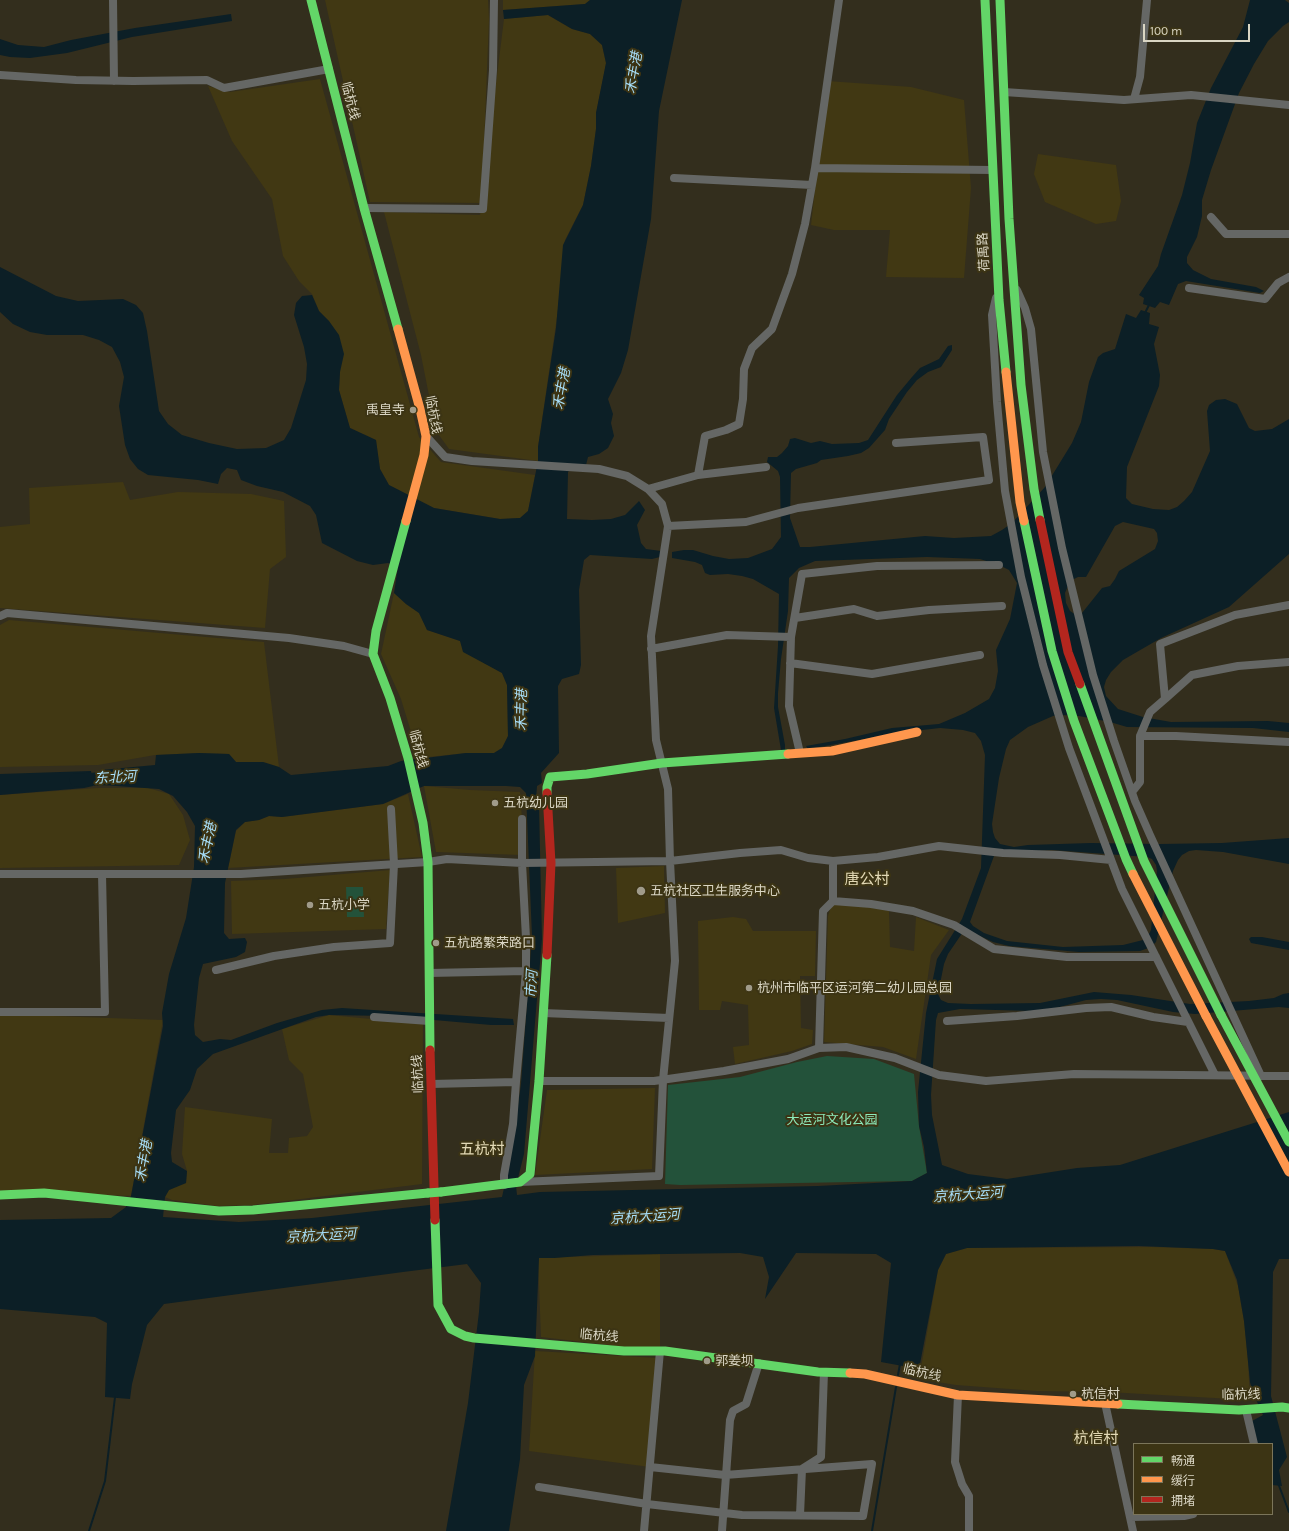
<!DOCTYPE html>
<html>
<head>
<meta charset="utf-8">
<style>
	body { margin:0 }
	#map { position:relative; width:1289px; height:1531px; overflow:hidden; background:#332e1d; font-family:Karla,"Noto Sans SC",sans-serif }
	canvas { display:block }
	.legend { position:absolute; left:1133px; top:1443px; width:140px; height:72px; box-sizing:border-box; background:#3c3414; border:1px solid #7b755a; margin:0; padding:5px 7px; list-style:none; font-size:12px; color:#dad6c4 }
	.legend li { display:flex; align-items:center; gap:8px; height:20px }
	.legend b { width:20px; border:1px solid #7b755a }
	.scale { position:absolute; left:1143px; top:24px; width:107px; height:18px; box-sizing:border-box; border:2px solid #dad6c4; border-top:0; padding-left:5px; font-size:12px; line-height:14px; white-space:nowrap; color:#dad6c4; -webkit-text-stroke:3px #3c3414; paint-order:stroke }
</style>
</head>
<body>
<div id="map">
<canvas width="1289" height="1531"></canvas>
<ul class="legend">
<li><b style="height:5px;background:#63d668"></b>畅通</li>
<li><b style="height:5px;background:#ff974d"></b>缓行</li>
<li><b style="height:5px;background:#b3261e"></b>拥堵</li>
</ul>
<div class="scale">100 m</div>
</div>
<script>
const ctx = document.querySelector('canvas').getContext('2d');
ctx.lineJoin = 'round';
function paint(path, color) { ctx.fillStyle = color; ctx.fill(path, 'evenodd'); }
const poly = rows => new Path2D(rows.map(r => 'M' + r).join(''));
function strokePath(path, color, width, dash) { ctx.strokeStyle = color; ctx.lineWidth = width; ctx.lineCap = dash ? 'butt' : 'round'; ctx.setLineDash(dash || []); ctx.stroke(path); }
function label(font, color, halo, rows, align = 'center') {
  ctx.font = font + ' Karla,"Noto Sans SC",sans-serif'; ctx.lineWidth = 4; ctx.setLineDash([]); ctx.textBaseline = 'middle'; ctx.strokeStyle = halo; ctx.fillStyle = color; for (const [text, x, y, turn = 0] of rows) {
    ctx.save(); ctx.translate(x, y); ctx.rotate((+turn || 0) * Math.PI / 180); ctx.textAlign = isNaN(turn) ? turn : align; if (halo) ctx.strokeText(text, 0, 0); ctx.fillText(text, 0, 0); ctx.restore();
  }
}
paint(poly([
	[325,0,488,0,489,19,482,196,504,19,548,15,572,29,590,34,602,45,606,63,596,113,596,129,591,166,583,205,565,240,558,310,538,447,538,461,449,449,436,431,421,355,384,212,480,215,482,203,370,202],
	[503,0,590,0,585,4,503,10],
	[320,79,419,437,441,462,535,475,528,511,520,518,500,519,434,508,389,485,380,469,376,440,350,428,339,390,340,372,329,321,319,311,312,294,299,281,283,256,272,199,232,141,208,86,230,92],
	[827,81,911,87,964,100,971,188,964,278,886,277,890,230,834,230,811,225],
	[1038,154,1116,165,1121,201,1116,221,1096,224,1045,202,1034,174],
	[123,482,130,500,178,492,251,494,284,501,286,557,270,569,265,628,0,608,0,527,30,524,29,488],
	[394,593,406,604,419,613,427,630,460,641,483,662,502,673,507,685,508,736,502,748,494,753,466,753,419,758,401,699,381,654],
	[9,620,264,642,279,767,263,762,236,762,229,754,199,753,155,755,98,765,0,767,0,625],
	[424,786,470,790,520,792,522,819,522,855,436,852],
	[98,788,148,788,169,794,183,815,190,840,179,865,0,868,0,795],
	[408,794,422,857,228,868,236,831,245,822,259,820,269,816,282,817,383,804],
	[664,866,665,913,618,923,616,868],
	[390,870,386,929,232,934,231,881,285,879],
	[833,901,889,911,890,947,914,951,916,917,949,930,931,955,916,1059,883,1047,824,1042,828,916],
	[733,917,746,919,753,931,816,931,815,976,800,976,801,1028,813,1030,812,1044,792,1051,735,1064,733,1047,749,1045,748,1005,722,1001,720,1010,699,1010,698,921],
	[0,1014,163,1020,131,1196,0,1191],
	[329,1015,423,1024,422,1184,253,1205,217,1206,172,1200,165,1197,169,1190,186,1183,187,1171,182,1154,185,1107,272,1119,269,1153,288,1153,289,1138,307,1136,313,1127,303,1074,289,1060,282,1029],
	[655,1088,652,1169,535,1175,547,1090],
	[1152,1247,1213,1249,1225,1251,1238,1286,1244,1321,1248,1361,1250,1400,1108,1392,1037,1391,956,1385,919,1379,938,1270,946,1254,967,1248],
	[660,1254,660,1351,541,1337,538,1258],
	[535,1351,659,1358,650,1467,529,1451]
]), '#413813');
paint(poly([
	[346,887,363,887,364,917,347,917],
	[827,1056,874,1059,914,1074,919,1126,927,1173,912,1181,680,1185,665,1184,668,1085,740,1077,797,1062]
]), '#23523a');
paint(poly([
	[590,0,682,0,659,111,651,219,628,350,621,373,608,399,613,414,611,423,614,436,608,448,599,454,588,457,586,465,575,464,568,472,567,519,592,520,611,519,625,515,639,501,645,510,637,525,641,543,646,549,661,551,660,557,652,559,590,555,584,560,579,590,581,665,579,674,562,679,558,686,559,753,541,773,542,783,537,786,536,799,539,806,542,939,524,1154,516,1186,517,1195,540,1192,818,1186,912,1181,927,1173,924,1147,919,1126,918,1092,926,1013,937,959,962,919,981,868,985,755,981,741,975,733,963,730,940,728,904,732,808,749,806,746,845,739,892,728,939,724,965,713,989,699,995,688,998,671,996,650,1010,619,1017,583,1009,570,999,565,980,559,927,557,815,561,799,568,789,578,788,611,781,659,778,693,778,707,785,745,785,750,781,750,774,708,778,646,779,594,753,579,742,576,728,574,710,575,705,573,702,565,695,562,672,558,672,552,684,550,693,550,713,556,729,559,748,558,772,549,781,537,780,477,778,471,767,462,768,457,777,457,782,453,788,446,790,439,795,438,811,443,820,441,832,444,859,443,868,440,897,395,912,377,920,368,939,359,948,346,952,345,952,350,941,367,928,372,917,380,907,392,889,419,885,430,869,448,861,453,848,456,821,460,817,463,796,469,791,473,790,518,800,547,810,547,925,536,954,538,991,536,1002,530,1012,523,1045,487,1072,443,1081,422,1089,382,1098,357,1103,353,1115,349,1126,314,1136,318,1141,310,1150,313,1149,324,1159,327,1154,344,1160,375,1159,386,1127,467,1126,498,1132,504,1153,509,1169,510,1177,507,1184,501,1192,492,1210,451,1207,411,1209,405,1216,400,1225,399,1237,404,1249,428,1255,431,1272,429,1289,419,1289,554,1229,607,1161,638,1123,660,1111,672,1106,680,1104,687,1106,696,1118,709,1143,717,1171,722,1268,721,1289,723,1289,732,1253,728,1127,727,1110,722,1079,716,1061,715,1053,716,1028,727,1010,740,1006,749,999,778,992,824,993,832,995,838,1000,844,1014,847,1028,845,1091,843,1160,844,1222,843,1289,838,1289,864,1223,852,1196,850,1189,851,1182,855,1178,860,1173,871,1156,942,1151,947,1140,951,1079,952,1009,946,993,942,965,929,948,954,944,964,938,994,941,1000,948,1003,971,1004,1040,1003,1094,992,1131,995,1190,1004,1249,1001,1274,998,1283,994,1289,993,1289,1008,1279,1007,1195,1014,1173,1012,1117,1000,1101,999,1086,1000,1056,1008,1032,1011,960,1009,938,1013,936,1020,931,1095,932,1115,942,1165,968,1174,1007,1179,1077,1168,1120,1165,1289,1112,1289,1259,1279,1259,1273,1272,1271,1396,1287,1457,1279,1470,1282,1486,1272,1485,1272,1444,1255,1444,1252,1421,1263,1415,1253,1393,1250,1382,1244,1321,1237,1280,1225,1251,1213,1249,1139,1246,967,1248,946,1254,938,1270,919,1369,881,1362,891,1263,876,1254,796,1253,765,1299,769,1277,763,1257,740,1253,593,1255,554,1258,539,1258,535,1356,524,1385,520,1459,509,1531,446,1531,468,1403,479,1312,481,1283,467,1264,403,1272,164,1304,147,1325,132,1384,130,1399,105,1397,107,1323,95,1317,0,1309,0,1220,111,1218,126,1207,131,1196,163,1026,162,1013,169,974,186,918,194,867,195,826,187,812,173,796,159,789,102,785,101,770,155,765,156,755,199,753,229,754,236,762,263,762,279,767,291,775,388,766,401,761,466,753,494,753,502,748,508,736,507,685,502,673,463,652,460,641,427,630,419,613,406,604,394,593,398,567,388,563,373,565,357,561,322,543,316,515,310,506,283,492,257,486,241,480,237,470,227,468,221,474,218,484,198,480,148,475,138,469,130,459,125,445,119,406,124,377,120,362,112,347,99,340,83,335,47,335,30,332,13,324,0,312,0,267,56,296,78,301,123,299,136,305,143,313,147,331,159,411,168,424,182,435,209,443,237,449,266,448,284,440,291,428,306,380,307,364,304,347,294,315,296,303,302,296,312,295,319,311,329,321,339,335,344,354,340,372,339,390,350,428,376,440,380,469,389,485,434,508,500,519,520,518,528,511,538,461,538,447,556,328,563,245,583,205,591,166,596,129,596,113,606,63,602,45,590,34,572,29,548,15,504,19,503,10,585,4],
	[1123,522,1154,529,1157,533,1158,541,1155,549,1119,571,1115,579,1110,586,1102,588,1082,613,1076,615,1070,611,1066,603,1065,593,1070,581,1078,577,1086,577,1115,526],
	[424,786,506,786,520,787,526,793,532,936,521,1084,510,1162,502,1197,312,1218,239,1222,163,1217,165,1197,169,1190,186,1183,187,1171,172,1162,171,1153,176,1110,190,1090,197,1069,213,1054,316,1017,329,1015,388,1016,491,1025,514,1025,513,1019,342,1008,322,1010,277,1023,231,1040,220,1039,203,1042,195,1035,194,1025,199,978,203,964,236,957,245,952,247,942,245,938,229,939,224,933,225,883,236,830,245,822,259,820,269,816,282,817,383,804],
	[1052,850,1147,857,1152,859,1156,865,1157,871,1151,930,1148,936,1143,940,1123,945,1063,947,1007,941,984,933,973,926,970,922,994,856,999,853],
	[1250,0,1285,0,1289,3,1289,22,1283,26,1268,41,1254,64,1239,93,1211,170,1202,200,1202,216,1197,237,1187,257,1187,263,1193,270,1211,279,1256,287,1264,291,1260,293,1186,281,1178,284,1169,305,1160,302,1155,308,1143,304,1144,298,1139,295,1158,266,1161,254,1182,195,1190,163,1197,123,1211,88,1243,27],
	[231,14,232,21,132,37,67,53,30,58,10,57,0,55,0,39,18,45,44,47,71,40,135,28],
	[91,771,93,786,84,788,0,795,0,774],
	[1251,937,1262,937,1289,942,1289,950,1251,943,1249,939]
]), '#0c1f26');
strokePath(poly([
	[1145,313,1149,305],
	[898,1375,900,1364],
	[1278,1483,1289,1512],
	[89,1531,105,1481,115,1397],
	[872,1531,896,1387]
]), '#0c1f26', 2);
strokePath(poly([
	[76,780,118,778]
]), '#0c1f26', 13);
strokePath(poly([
	[113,0,114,81],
	[839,0,815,168,993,170],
	[0,75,76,80,133,81,207,80,224,88,329,69],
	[1004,92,1124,100,1191,95,1289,105],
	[1134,99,1140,77,1147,0],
	[674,178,812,185],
	[364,208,483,209,493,70,494,0],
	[1211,217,1226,234,1289,234],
	[1189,288,1265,299,1278,283,1289,277],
	[1017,290,1025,308,1031,329,1043,452,1062,548,1093,675,1114,741,1135,801,1150,835,1261,1076],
	[996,298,992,315,997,402,1005,491,1021,577,1043,665,1069,748,1122,889,1215,1075],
	[426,436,445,457,472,461,599,469,627,476,648,489,662,504,668,526,651,636,656,740,668,789,670,861,675,961,663,1080,659,1176,520,1182],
	[698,475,705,436,726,430,739,424,743,399,744,369,752,348,772,329,792,274,805,224,815,168],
	[648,489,698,475,766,467],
	[668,526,746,522,798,508,989,480,983,437,896,443],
	[0,616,7,613,289,638,344,646,373,654],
	[795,618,854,609,877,616,929,610,1002,606],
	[651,649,727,635,791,637],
	[790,663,872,674,980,655],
	[1165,699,1192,675,1238,666,1289,662],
	[1140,736,1176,736,1289,742],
	[800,753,789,706,791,637,802,574,877,566,999,565],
	[1132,792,1140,782,1140,736,1150,712,1165,699,1160,644,1235,615,1289,605],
	[833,861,878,857,939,846,1003,853,1060,855,1111,860],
	[0,874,241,874,428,862,447,859,522,863,670,861,740,853,781,850,808,858,833,861,833,901],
	[216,970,274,956,334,947,390,943,394,864,391,809],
	[429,973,526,971],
	[0,1012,105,1012,102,874],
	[543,1013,669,1018],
	[374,1017,429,1021],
	[947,1021,1017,1016,1086,1008,1111,1007,1153,1017,1188,1022],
	[819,1048,823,911,833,901,871,904,913,911,954,925,994,949,1067,957,1156,957],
	[539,1081,654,1081,724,1071,788,1059,819,1048,846,1047,895,1058,939,1075,986,1081,1074,1074,1289,1076],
	[431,1084,516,1082],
	[504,1185,504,1175,513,1124,516,1082,526,971,526,938,522,863,522,819],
	[958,1395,955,1462,962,1484,969,1496,969,1531],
	[1105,1403,1133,1531],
	[1246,1410,1254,1444],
	[539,1487,647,1504,742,1515,863,1516,872,1464,725,1475,650,1467],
	[800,1515,802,1469,821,1457,824,1372],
	[1130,1517,1184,1516,1193,1514],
	[644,1531,660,1351],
	[722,1531,730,1420,733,1411,746,1404,759,1363]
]), '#656765', 8);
strokePath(poly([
	[311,0,364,208,398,329],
	[985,0,999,300,1006,372],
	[1000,0,1009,219,1021,385,1034,489,1040,520],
	[406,521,376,631,373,654,390,698,408,758,423,823,428,862,430,1050],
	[1024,521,1052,651,1074,721,1126,859,1133,874],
	[1080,684,1144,861,1221,1015],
	[547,793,547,787,550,777,587,774,662,763,788,754],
	[441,1192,520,1182,530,1174,539,1081,547,955],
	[0,1195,44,1193,219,1211,253,1210,428,1193],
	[435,1220,438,1305,451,1329,465,1336,474,1338,624,1351,665,1351,818,1372,850,1373],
	[1118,1404,1239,1410,1282,1407,1289,1408]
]), '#63d668', 9);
strokePath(poly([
	[398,329,420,409,426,436,424,455,406,521],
	[1006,372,1020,502,1024,521],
	[788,754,832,751,917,732],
	[1133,874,1206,1016],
	[850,1373,865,1374,958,1395,1118,1404]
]), '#ff974d', 9);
strokePath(poly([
	[1040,520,1068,652,1080,684],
	[547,955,551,863,547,793],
	[430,1050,435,1220]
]), '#b3261e', 9);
strokePath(poly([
	[1221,1015,1289,1142],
	[428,1193,441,1192]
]), '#63d668', 9);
strokePath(poly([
	[1206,1016,1289,1172]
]), '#ff974d', 9);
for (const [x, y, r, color] of [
	[413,410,4,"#a09b8a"],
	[495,803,4,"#a09b8a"],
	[641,891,5,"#a09b8a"],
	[310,905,4,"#a09b8a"],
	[436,943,4,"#a09b8a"],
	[749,988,4,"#a09b8a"],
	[707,1361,4,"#a09b8a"],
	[1073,1394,4,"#a09b8a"]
]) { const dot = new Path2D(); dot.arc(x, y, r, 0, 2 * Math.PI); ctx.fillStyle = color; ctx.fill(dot); strokePath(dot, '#3c3414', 1.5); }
label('13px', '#dad6c4', '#3c3414', [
	["临杭线",350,101,76],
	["荷禹路",984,252,-93],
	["临杭线",433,415,79],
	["临杭线",418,749,75],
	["临杭线",418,1074,-92],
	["临杭线",599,1336,5],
	["临杭线",922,1373,13],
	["临杭线",1241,1395,-1]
]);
label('13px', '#dad6c4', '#3c3414', [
	["禹皇寺",405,410,"right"],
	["五杭幼儿园",503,803],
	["五杭社区卫生服务中心",650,891],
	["五杭小学",318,905],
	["五杭路繁荣路口",444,943],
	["杭州市临平区运河第二幼儿园总园",757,988],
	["郭姜坝",715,1361],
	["杭信村",1081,1394]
], 'left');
label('13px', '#8ceabb', '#3c3414', [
	["大运河文化公园",832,1120]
]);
label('italic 14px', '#a6ddf7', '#3c3414', [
	["禾丰港",634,73,-80],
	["禾丰港",562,389,-80],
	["禾丰港",522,710,-89],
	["东北河",115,778,-3],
	["禾丰港",208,843,-78],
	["市河",532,984,-87],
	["禾丰港",144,1161,-80],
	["京杭大运河",968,1195,-4],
	["京杭大运河",645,1217,-4],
	["京杭大运河",321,1236,-3]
]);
label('15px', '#e2d9b5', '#3c3414', [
	["唐公村",867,880],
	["五杭村",482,1150],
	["杭信村",1096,1439]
]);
</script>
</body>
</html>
